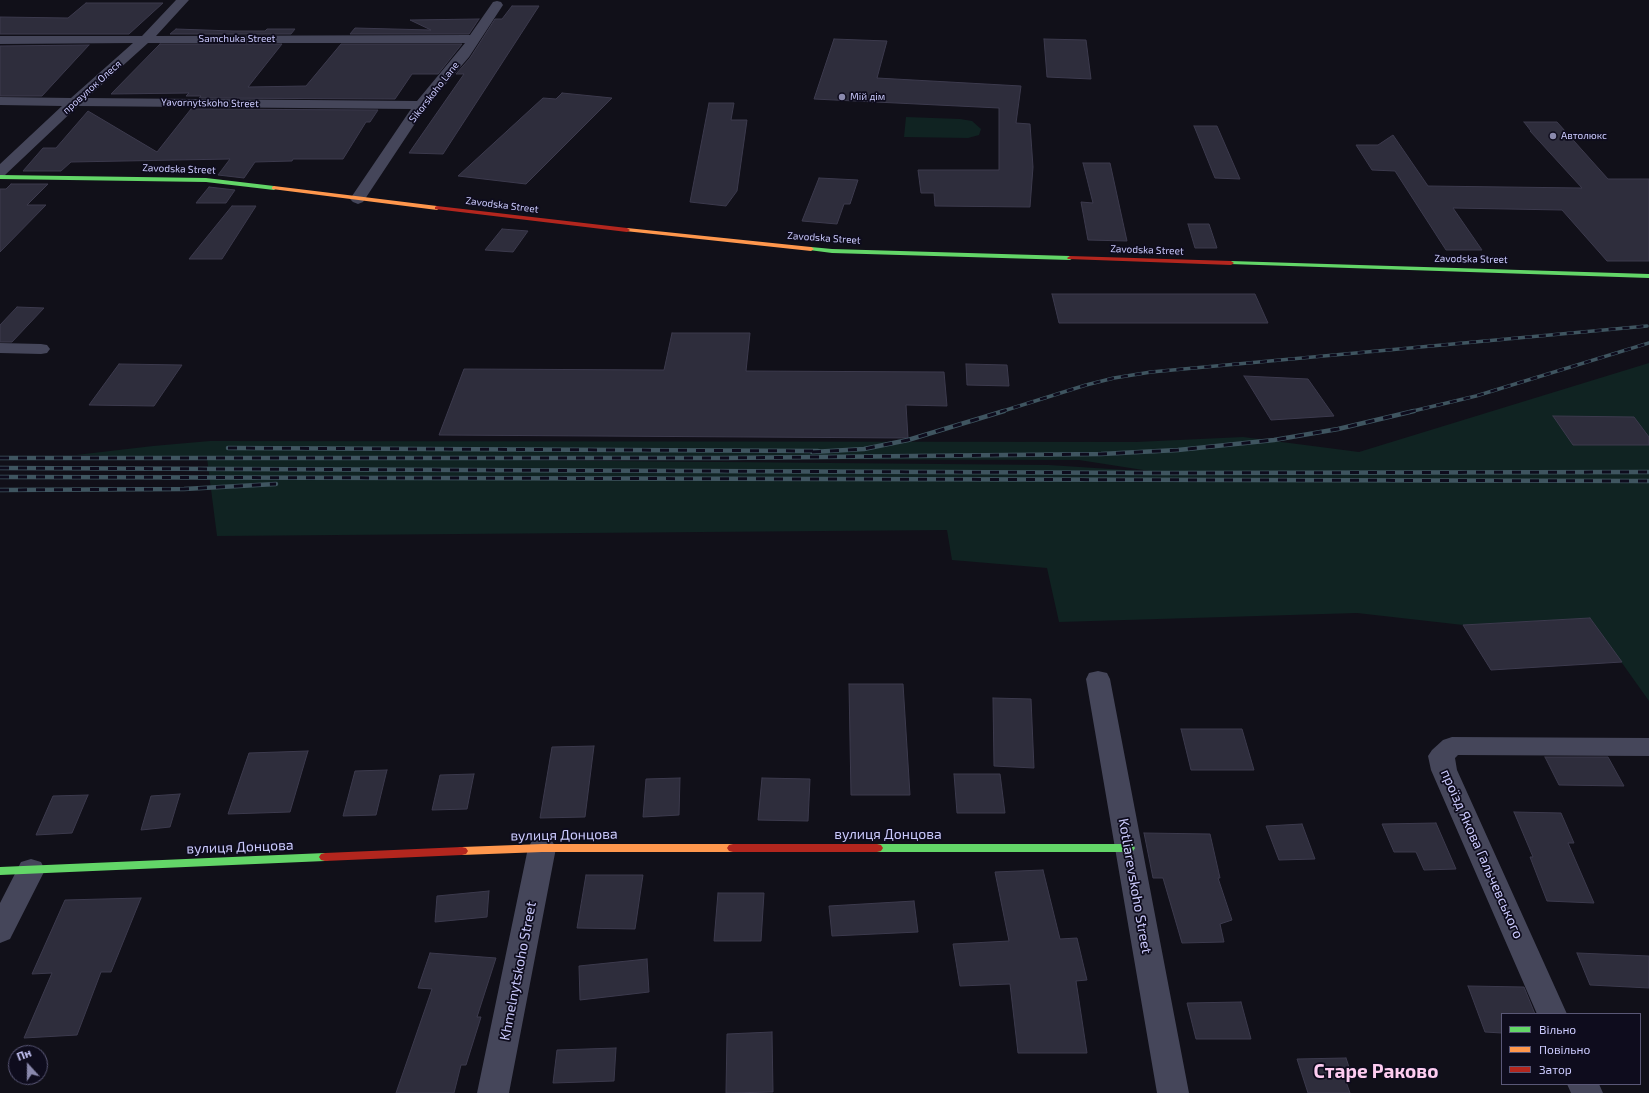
<!DOCTYPE html>
<html>
<head>
<meta charset="utf-8">
<style>
	body { margin:0 }
	#map { position:relative; width:1649px; height:1093px; overflow:hidden; background:#111019; font-family:"Exo 2",sans-serif }
	canvas { display:block }
	.legend { position:absolute; left:1501px; top:1013px; width:140px; height:72px; box-sizing:border-box; background:#0e0c1d; border:1px solid #5a5877; margin:0; padding:5px 7px; list-style:none; font-size:12px; color:#cbcafd }
	.legend li { display:flex; align-items:center; gap:8px; height:20px }
	.legend b { width:20px; border:1px solid #5a5877 }
	.north { position:absolute; left:8px; top:1045px; width:40px; height:40px; box-sizing:border-box; background:#0e0c1d; border:1px solid #5a5877; border-radius:50%; rotate:339deg; font-size:11px; font-weight:700; line-height:16px; text-align:center; color:#cbcafd }
	.north::after { content:''; display:block; margin:auto; width:14px; height:18px; background:#8a89ad; clip-path:polygon(50% 0,100% 100%,50% 72%,0 100%) }
</style>
</head>
<body>
<div id="map">
<canvas width="1649" height="1093"></canvas>
<ul class="legend">
<li><b style="height:5px;background:#63d668"></b>Вільно</li>
<li><b style="height:5px;background:#ff974d"></b>Повільно</li>
<li><b style="height:5px;background:#b3261e"></b>Затор</li>
</ul>
<div class="north">Пн</div>
</div>
<script>
const ctx = document.querySelector('canvas').getContext('2d');
ctx.lineJoin = 'round';
function paint(path, color) { ctx.fillStyle = color; ctx.fill(path, 'evenodd'); }
const poly = rows => new Path2D(rows.map(r => 'M' + r).join(''));
function strokePath(path, color, width, dash) { ctx.strokeStyle = color; ctx.lineWidth = width; ctx.lineCap = dash ? 'butt' : 'round'; ctx.setLineDash(dash || []); ctx.stroke(path); }
function label(font, color, halo, rows, align = 'center') {
  ctx.font = font + ' "Exo 2",sans-serif'; ctx.lineWidth = 3.5; ctx.setLineDash([]); ctx.textBaseline = 'middle'; ctx.strokeStyle = halo; ctx.fillStyle = color; for (const [text, x, y, turn = 0] of rows) {
    ctx.save(); ctx.translate(x, y); ctx.rotate((+turn || 0) * Math.PI / 180); ctx.textAlign = isNaN(turn) ? turn : align; if (halo) ctx.strokeText(text, 0, 0); ctx.fillText(text, 0, 0); ctx.restore();
  }
}
paint(poly([
	[906,117,960,119,972,121,981,129,979,135,968,138,904,137],
	[1649,363,1649,701,1590,618,1463,625,1357,613,1059,622,1047,568,952,560,947,530,217,536,207,458,76,455,153,446,210,441,1136,442,1243,437,1359,452],
	[288,458,1079,460,1156,472,1049,465]
]), '#102322');
const building = poly([
	[86,3,163,3,129,34,0,34,0,17,68,18,86,3],
	[512,6,539,6,443,154,409,153,464,74,456,74,470,58,495,19,502,19,512,6],
	[479,19,469,34,350,34,355,28,431,30,410,20,479,19],
	[176,29,233,31,265,31,267,29,295,29,291,34,170,34,176,29],
	[834,39,887,41,877,78,1021,86,1016,123,1030,124,1033,167,1030,207,935,206,934,193,921,193,918,170,999,170,999,108,814,99,834,39],
	[1044,39,1086,40,1091,79,1047,77,1044,39],
	[160,44,282,44,248,87,306,86,341,44,462,44,438,74,412,74,395,99,199,98,201,96,186,96,189,93,111,94,160,44],
	[89,45,42,96,0,96,0,46,89,45],
	[562,93,612,98,526,184,458,176,543,98,556,99,562,93],
	[709,103,734,103,731,120,747,120,737,191,726,206,690,202,709,103],
	[191,109,378,110,370,122,366,122,343,159,293,159,292,161,255,162,244,178,218,175,230,159,71,162,61,171,23,171,43,148,56,148,88,111,157,152,191,109],
	[1524,122,1557,122,1608,179,1649,179,1649,261,1607,261,1562,210,1453,208,1482,250,1446,250,1395,171,1372,170,1356,145,1378,145,1393,135,1428,186,1582,188,1530,131,1531,131,1524,122],
	[1194,126,1217,126,1240,179,1215,178,1194,126],
	[1083,163,1110,163,1127,241,1088,240,1081,202,1093,203,1083,163],
	[819,178,858,180,850,204,844,204,837,224,802,221,819,178],
	[11,184,48,184,27,205,46,205,0,252,0,189,6,189,11,184],
	[209,187,235,190,226,203,196,203,209,187],
	[232,206,256,206,222,259,189,259,232,206],
	[1188,224,1209,224,1217,248,1195,248,1188,224],
	[502,229,528,231,513,252,485,250,502,229],
	[1052,294,1255,294,1268,323,1059,323,1052,294],
	[17,307,44,308,12,342,0,342,0,325,17,307],
	[672,333,750,333,746,371,944,372,947,406,906,405,908,438,439,435,464,369,664,370,672,333],
	[119,364,182,365,154,406,89,405,119,364],
	[966,364,1007,365,1009,386,967,385,966,364],
	[1244,376,1308,379,1334,416,1271,420,1244,376],
	[1553,416,1634,417,1649,437,1649,445,1573,445,1553,416],
	[1590,618,1622,662,1491,670,1463,625,1590,618],
	[849,684,903,684,910,795,851,795,849,684],
	[993,698,1031,699,1034,768,994,766,993,698],
	[1181,729,1242,729,1254,770,1191,770,1181,729],
	[594,746,585,817,540,818,552,747,594,746],
	[308,751,290,812,228,814,249,753,308,751],
	[1545,757,1608,757,1624,786,1559,785,1545,757],
	[387,770,376,815,343,816,355,771,387,770],
	[474,774,467,809,432,810,440,775,474,774],
	[954,774,1000,774,1005,813,957,813,954,774],
	[680,778,679,815,643,817,646,779,680,778],
	[762,778,810,779,808,821,758,820,762,778],
	[180,794,170,827,141,830,151,796,180,794],
	[88,795,72,833,36,835,53,796,88,795],
	[1514,812,1561,813,1574,843,1568,843,1594,903,1547,901,1530,857,1533,857,1514,812],
	[1436,823,1456,869,1424,870,1416,852,1394,852,1382,824,1436,823],
	[1302,824,1315,859,1279,860,1266,826,1302,824],
	[1144,833,1210,834,1220,878,1218,878,1232,920,1220,924,1224,942,1182,943,1163,878,1153,878,1144,833],
	[1043,870,1060,939,1077,938,1087,980,1076,981,1087,1053,1018,1053,1010,984,960,986,953,944,1009,941,995,872,1043,870],
	[586,875,643,875,635,929,577,928,586,875],
	[489,891,487,917,435,922,437,896,489,891],
	[718,893,764,893,761,941,714,941,718,893],
	[141,898,111,972,101,972,77,1035,24,1038,52,973,32,974,65,900,141,898],
	[914,901,918,932,832,936,829,906,914,901],
	[430,953,496,958,477,1017,481,1017,466,1065,461,1065,454,1093,396,1093,432,989,418,988,430,953],
	[1577,953,1649,956,1649,988,1590,985,1577,953],
	[647,959,649,992,580,1000,579,966,647,959],
	[1468,986,1524,987,1535,1014,1502,1014,1502,1033,1485,1032,1468,986],
	[1241,1002,1251,1039,1196,1039,1187,1003,1241,1002],
	[772,1032,773,1092,726,1093,727,1034,772,1032],
	[616,1048,614,1081,553,1083,557,1050,616,1048],
	[1346,1058,1353,1079,1345,1079,1350,1093,1308,1093,1297,1059,1346,1058]
]);
paint(building, '#2e2d3c');
strokePath(building, '#3c3a4d', 1);
paint(poly([
	[176,0,189,0,156,36,470,35,493,2,497,1,501,2,503,5,469,57,426,107,363,202,358,204,353,202,350,199,411,109,78,106,5,175,0,177,0,164,62,106,0,105,0,97,71,98,133,43,0,44,0,36,142,36,176,0],
	[148,43,465,43,417,101,87,98,148,43],
	[0,343,41,344,47,345,50,349,47,353,41,354,0,353,0,343],
	[1098,671,1107,673,1110,679,1189,1093,1157,1093,1086,679,1089,673,1098,671],
	[1452,737,1649,738,1649,756,1458,755,1455,758,1457,770,1567,1014,1537,1014,1431,770,1428,756,1432,750,1443,740,1452,737],
	[542,838,552,841,556,848,509,1093,477,1093,528,848,532,841,542,838],
	[31,859,41,862,45,870,10,939,0,943,0,903,21,862,31,859],
	[1567,1084,1599,1084,1603,1093,1571,1093,1567,1084]
]), '#45465a');
paint(poly([
	[0,175,206,178,274,186,277,188,274,190,206,182,0,179,0,175],
	[811,247,832,249,1070,256,1073,258,1070,260,832,253,809,250,809,248,811,247],
	[1231,261,1649,274,1649,278,1229,264,1229,262,1231,261],
	[877,844,1129,844,1133,845,1135,848,1133,851,1129,852,877,852,873,851,871,848,873,845,877,844],
	[325,853,329,854,331,857,329,860,325,861,0,875,0,867,325,853]
]), '#63d668');
paint(poly([
	[274,186,437,206,440,208,437,210,272,189,272,187,274,186],
	[627,228,811,247,814,249,811,251,625,231,624,230,627,228],
	[542,844,733,844,737,845,739,848,737,851,733,852,542,852,462,855,458,854,456,851,458,848,462,847,542,844]
]), '#ff974d');
paint(poly([
	[437,206,627,228,630,230,627,232,435,209,435,207,437,206],
	[1070,256,1231,261,1234,263,1231,265,1068,259,1067,258,1070,256],
	[733,844,877,844,881,845,883,848,881,851,877,852,733,852,729,851,727,848,729,845,733,844],
	[462,847,466,848,468,851,466,854,462,855,325,861,321,860,319,857,321,854,325,853,462,847]
]), '#b3261e');
const railFar1 = poly([
	[1000,412,1086,385,1114,378,1151,372,1647,326],
	[1409,412,1476,396,1649,343]
]);
const rail = poly([
	[228,448,818,451],
	[812,452,864,449,908,440,1004,411],
	[0,458,726,458,1101,454,1178,450,1274,440,1338,429,1414,411],
	[0,468,1163,473,1649,472],
	[0,477,1649,481],
	[0,490,184,489,276,484]
]);
strokePath(railFar1, '#3f5560', 3.5);
strokePath(rail, '#3f5560', 4.5);
strokePath(railFar1, '#0e0c1d', 2.5, [7]);
strokePath(rail, '#0e0c1d', 3, [9]);
for (const [x, y, r, color] of [
	[842,97,4,"#8a89ad"],
	[1553,136,4,"#8a89ad"]
]) { const dot = new Path2D(); dot.arc(x, y, r, 0, 2 * Math.PI); ctx.fillStyle = color; ctx.fill(dot); strokePath(dot, '#0e0c1d', 1.5); }
label('10px', '#cbcafd', '#0e0c1d', [
	["Samchuka Street",237,39],
	["провулок Олеся",92,87,-42],
	["Sikorskoho Lane",434,92,-52],
	["Yavornytskoho Street",210,103,1],
	["Zavodska Street",179,169,2],
	["Zavodska Street",502,205,7],
	["Zavodska Street",824,238,4],
	["Zavodska Street",1147,250,2],
	["Zavodska Street",1471,259,1]
]);
label('10px', '#cbcafd', '#0e0c1d', [
	["Мій дім",850,97],
	["Автолюкс",1561,136]
], 'left');
label('14px', '#cbcafd', '#0e0c1d', [
	["вулиця Донцова",888,834],
	["вулиця Донцова",564,835,-1],
	["вулиця Донцова",240,847,-2],
	["проїзд Якова Гальчевського",1482,854,66],
	["Kotliarevskoho Street",1135,886,80],
	["Khmelnytskoho Street",518,971,-79]
]);
label('bold 19px', '#fdccf0', '#0e0c1d', [
	["Старе Раково",1376,1072]
]);
</script>
</body>
</html>
